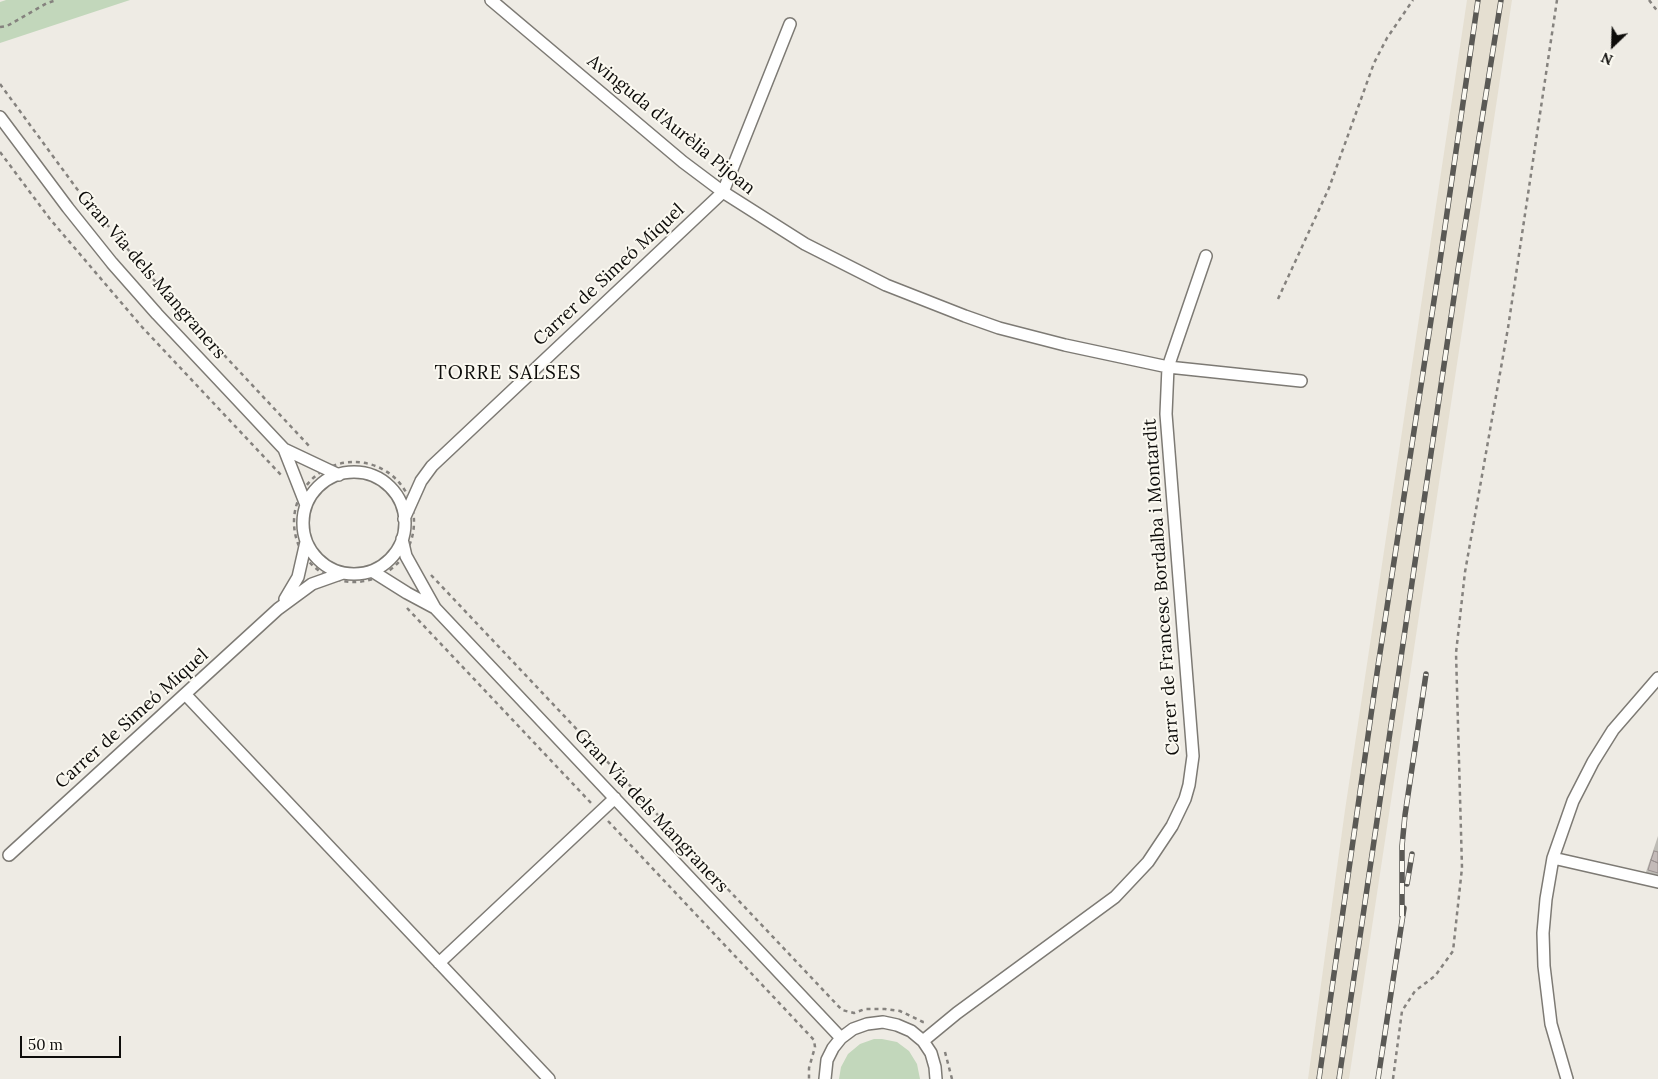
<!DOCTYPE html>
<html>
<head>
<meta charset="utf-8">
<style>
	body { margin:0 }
	#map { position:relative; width:1658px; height:1079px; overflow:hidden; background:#eeebe4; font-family:Lora,serif }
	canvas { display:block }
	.north { position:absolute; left:1588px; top:20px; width:50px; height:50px; -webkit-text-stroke:4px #fbf9f1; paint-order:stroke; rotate:204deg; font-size:14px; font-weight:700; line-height:20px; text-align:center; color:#0d0c0a }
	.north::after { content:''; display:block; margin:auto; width:18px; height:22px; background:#0d0c0a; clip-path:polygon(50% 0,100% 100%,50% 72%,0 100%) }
	.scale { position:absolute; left:20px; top:1036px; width:101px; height:22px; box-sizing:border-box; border:2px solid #0d0c0a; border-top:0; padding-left:6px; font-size:15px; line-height:18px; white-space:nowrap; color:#0d0c0a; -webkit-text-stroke:4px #fbf9f1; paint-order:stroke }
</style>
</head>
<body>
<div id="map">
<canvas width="1658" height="1079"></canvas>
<div class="north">N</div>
<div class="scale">50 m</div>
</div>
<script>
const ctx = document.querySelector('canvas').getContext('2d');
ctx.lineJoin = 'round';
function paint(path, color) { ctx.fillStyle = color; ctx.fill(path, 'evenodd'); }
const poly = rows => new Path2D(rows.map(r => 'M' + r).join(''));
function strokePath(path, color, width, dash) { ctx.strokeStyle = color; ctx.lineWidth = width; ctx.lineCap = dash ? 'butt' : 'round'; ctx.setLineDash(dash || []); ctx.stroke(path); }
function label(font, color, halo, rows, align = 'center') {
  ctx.font = font + ' Lora,serif'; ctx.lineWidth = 4; ctx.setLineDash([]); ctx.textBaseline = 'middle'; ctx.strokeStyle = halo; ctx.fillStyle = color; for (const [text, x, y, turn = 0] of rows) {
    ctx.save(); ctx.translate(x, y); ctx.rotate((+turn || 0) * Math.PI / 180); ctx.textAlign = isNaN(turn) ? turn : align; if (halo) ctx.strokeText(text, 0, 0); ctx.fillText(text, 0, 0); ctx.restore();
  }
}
paint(poly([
	[1467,0,1512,0,1349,1079,1308,1079,1345,810]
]), '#e5dfd1');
paint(poly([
	[6,0,130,0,0,43,0,2],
	[874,1039,882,1039,897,1042,909,1051,917,1064,920,1079,839,1079,841,1067,848,1054,860,1044]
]), '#c2d7bb');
paint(poly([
	[1658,836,1658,879,1645,875]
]), '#0003');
const building = poly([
	[1654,851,1658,852,1658,863,1651,860,1654,851],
	[1651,860,1658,863,1658,873,1648,870,1651,860]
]);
paint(building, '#c3bab8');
strokePath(building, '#99908f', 1);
const street = poly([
	[491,0,683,162,723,192,805,244,886,285,965,316,999,328,1065,345,1168,367,1301,381],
	[0,117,68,208,112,263,157,314,284,449,339,475],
	[284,449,306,505],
	'303 523a51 51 0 1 1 102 0a51 51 0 1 1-102 0Z',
	[404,519,421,481,432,466,723,192,790,24],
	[402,539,406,556,435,608,841,1038],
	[372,571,407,593,435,608],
	[285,599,298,577,306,542],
	[185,694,549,1079],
	[9,855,278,609,312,584,343,573],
	[1553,858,1658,882],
	[439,963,615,798],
	[923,1041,957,1013,1115,897,1148,862,1172,826,1185,799,1189,785,1193,756,1166,414,1168,367,1206,256],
	[825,1079,827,1060,833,1048,841,1038,853,1029,867,1024,883,1022,897,1025,911,1031,923,1041,931,1053,935,1067,936,1079],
	[1567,1079,1551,1024,1544,966,1543,933,1546,899,1553,858,1573,801,1593,762,1613,730,1658,678]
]);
strokePath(street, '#7d7a74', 14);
strokePath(poly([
	[1649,0,1658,12],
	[0,27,7,26,47,3,57,0],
	[0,84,77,189,153,279,311,448],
	[0,152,50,219,142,327,281,475],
	[1278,299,1329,188,1374,63,1387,38,1413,0],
	'294 522a60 60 0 1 1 120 0a60 60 0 1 1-120 0Z',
	[431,575,842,1010,854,1013,865,1009,885,1009,900,1011,923,1022,927,1022],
	[407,608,592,804],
	[608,821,814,1040,815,1047,809,1068,809,1079],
	[945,1052,952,1079],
	[1393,1079,1402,1011,1415,991,1435,976,1453,951,1462,868,1456,653,1465,572,1508,328,1557,0]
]), '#85827e', 2.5, [4, 4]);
strokePath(street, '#fff', 11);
const rail = poly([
	[1407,884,1412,854],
	[1402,916,1402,846,1405,815,1426,674],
	[1319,1079,1378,666,1439,268,1478,0],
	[1339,1079,1459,263,1501,0],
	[1378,1079,1404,908]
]);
strokePath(rail, '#5a5955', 5.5);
strokePath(rail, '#fbf9f1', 4, [11]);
label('18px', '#0d0c0a', '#fbf9f1', [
	["Avinguda d'Aurèlia Pijoan",671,125,39],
	["Gran Via dels Mangraners",151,275,49],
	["Carrer de Simeó Miquel",609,275,-43],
	["Carrer de Francesc Bordalba i Montardit",1162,587,-94],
	["Carrer de Simeó Miquel",132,719,-42],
	["Gran Via dels Mangraners",651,811,47]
]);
ctx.letterSpacing = '1px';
label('19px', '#0d0c0a', '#fbf9f1', [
	["TORRE SALSES",508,374]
]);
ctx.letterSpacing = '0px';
</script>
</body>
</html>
